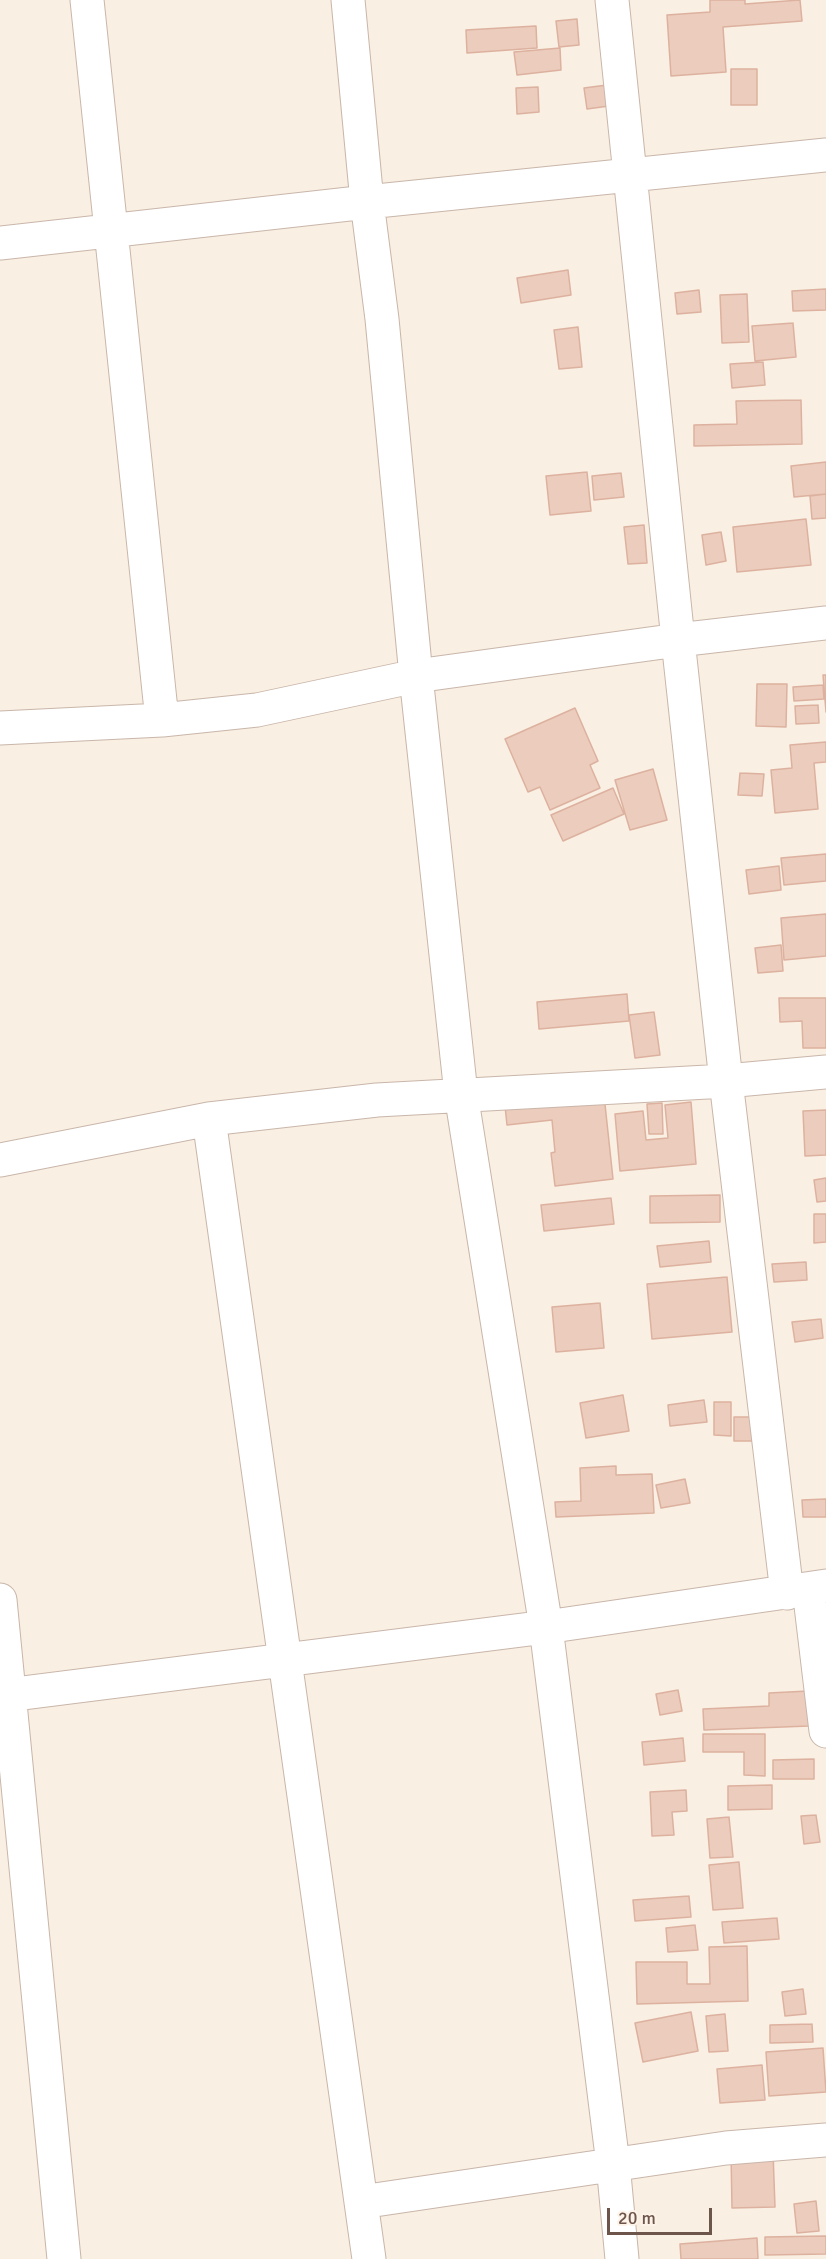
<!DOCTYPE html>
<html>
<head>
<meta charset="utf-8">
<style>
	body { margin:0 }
	#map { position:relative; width:826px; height:2259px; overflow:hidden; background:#f9efe2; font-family:Signika,sans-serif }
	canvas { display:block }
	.scale { position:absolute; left:607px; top:2208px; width:105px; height:27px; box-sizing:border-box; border:3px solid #6e554b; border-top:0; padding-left:8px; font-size:18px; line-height:21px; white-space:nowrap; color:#6e554b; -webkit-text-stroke:4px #fdf3e8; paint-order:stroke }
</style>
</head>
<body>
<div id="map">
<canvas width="826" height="2259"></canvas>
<div class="scale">20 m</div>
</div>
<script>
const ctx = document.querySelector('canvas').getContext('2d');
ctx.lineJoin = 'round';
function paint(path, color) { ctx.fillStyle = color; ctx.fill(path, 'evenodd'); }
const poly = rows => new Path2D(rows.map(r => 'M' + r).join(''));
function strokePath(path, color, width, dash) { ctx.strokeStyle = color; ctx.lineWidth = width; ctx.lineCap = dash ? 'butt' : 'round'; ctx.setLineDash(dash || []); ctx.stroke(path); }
const building = poly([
	[710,0,745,0,745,4,800,0,802,21,723,27,726,72,671,76,667,15,710,12,710,0],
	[577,19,579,45,559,47,556,21,577,19],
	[536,26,537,48,467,53,466,30,536,26],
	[560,48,561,70,517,75,514,52,560,48],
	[731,69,757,69,757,105,731,105,731,69],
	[607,85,609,106,587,109,584,88,607,85],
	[538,87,539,112,517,114,516,88,538,87],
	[568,270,571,295,521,303,517,278,568,270],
	[826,289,826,310,793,311,792,291,826,289],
	[699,290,701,312,677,314,675,293,699,290],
	[747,294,749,342,722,343,720,295,747,294],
	[793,323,796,357,755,361,752,326,793,323],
	[578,327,582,367,559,369,554,330,578,327],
	[763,362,765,385,732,388,730,364,763,362],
	[801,400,802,444,694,446,694,425,737,424,736,401,801,400],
	[826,462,826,494,794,497,791,466,826,462],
	[587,472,591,511,550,515,546,476,587,472],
	[621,473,624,497,594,500,592,476,621,473],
	[826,494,826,518,812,519,810,496,826,494],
	[806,519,811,565,737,572,733,527,806,519],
	[644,525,647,563,628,564,624,527,644,525],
	[721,532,726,561,706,565,702,535,721,532],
	[823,675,826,675,826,712,823,675],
	[757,684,787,684,786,727,756,726,757,684],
	[823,685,824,699,794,701,793,687,823,685],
	[818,705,819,723,796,724,795,706,818,705],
	[575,708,598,761,590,765,600,788,550,810,540,787,528,792,505,739,575,708],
	[826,742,826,762,814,763,818,809,775,813,771,770,792,768,790,745,826,742],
	[653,769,667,820,630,830,615,780,653,769],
	[740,773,764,774,762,796,738,795,740,773],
	[613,788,624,814,563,841,551,815,613,788],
	[826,854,826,881,784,885,781,858,826,854],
	[779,866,781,890,749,894,746,870,779,866],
	[826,914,826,956,784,960,781,918,826,914],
	[781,945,783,971,758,973,755,948,781,945],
	[627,994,629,1021,539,1029,537,1002,627,994],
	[779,998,826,998,826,1048,803,1048,802,1021,780,1022,779,998],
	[654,1012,660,1055,635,1058,629,1015,654,1012],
	[604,1095,613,1179,555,1186,551,1153,555,1152,552,1120,507,1125,505,1106,604,1095],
	[691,1102,696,1164,620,1171,615,1114,643,1111,646,1140,668,1138,665,1105,691,1102],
	[662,1103,663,1134,649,1134,647,1104,662,1103],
	[826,1110,826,1155,805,1156,803,1111,826,1110],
	[826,1178,826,1201,817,1202,814,1180,826,1178],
	[720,1195,720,1222,650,1223,650,1196,720,1195],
	[611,1198,614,1224,544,1231,541,1205,611,1198],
	[814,1214,826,1214,826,1242,814,1243,814,1214],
	[709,1241,711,1262,660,1267,657,1246,709,1241],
	[806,1262,807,1280,774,1282,772,1264,806,1262],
	[727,1277,732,1332,652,1339,647,1284,727,1277],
	[600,1303,604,1348,556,1352,552,1307,600,1303],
	[821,1319,823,1338,795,1342,792,1322,821,1319],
	[623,1395,629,1431,586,1438,580,1403,623,1395],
	[704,1400,707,1422,670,1426,668,1405,704,1400],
	[714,1402,731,1402,731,1436,714,1435,714,1402],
	[734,1417,752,1417,752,1441,734,1441,734,1417],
	[616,1466,616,1475,652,1474,654,1513,556,1517,555,1502,581,1501,580,1468,616,1466],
	[685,1479,690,1503,661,1508,656,1485,685,1479],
	[826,1499,826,1517,803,1517,802,1500,826,1499],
	[678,1690,682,1711,660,1715,656,1694,678,1690],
	[808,1691,809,1726,704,1730,703,1709,769,1706,769,1693,808,1691],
	[703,1734,765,1734,765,1776,744,1775,744,1752,703,1752,703,1734],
	[683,1738,685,1761,644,1765,642,1742,683,1738],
	[814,1759,814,1779,773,1779,773,1760,814,1759],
	[772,1785,772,1809,728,1810,728,1786,772,1785],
	[686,1790,687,1811,672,1812,674,1835,652,1836,650,1792,686,1790],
	[816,1815,820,1842,804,1844,801,1816,816,1815],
	[729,1817,733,1857,710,1858,707,1819,729,1817],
	[739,1862,743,1908,713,1910,709,1865,739,1862],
	[689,1896,691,1917,635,1921,633,1900,689,1896],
	[777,1918,779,1939,724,1943,722,1922,777,1918],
	[695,1925,698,1950,668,1952,666,1928,695,1925],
	[747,1946,748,2001,637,2004,636,1962,687,1962,687,1984,710,1984,709,1947,747,1946],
	[803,1989,806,2014,785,2016,782,1992,803,1989],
	[691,2012,698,2051,643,2062,635,2023,691,2012],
	[725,2014,728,2051,709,2052,706,2016,725,2014],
	[812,2024,813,2042,770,2043,770,2025,812,2024],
	[823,2048,826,2092,769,2096,766,2052,823,2048],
	[762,2065,765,2100,720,2103,717,2069,762,2065],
	[773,2152,775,2207,732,2208,731,2153,773,2152],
	[816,2201,819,2231,797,2233,794,2204,816,2201],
	[826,2236,826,2254,765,2255,765,2237,826,2236],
	[757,2238,758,2259,681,2259,680,2244,757,2238]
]);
paint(building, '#ecccbd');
strokePath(building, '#ddb19f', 1.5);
const street = poly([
	[87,0,162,720],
	[348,0,367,202,382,319,416,676,461,1094,546,1627,613,2164,622,2259],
	[612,0,678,640,726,1081,787,1593],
	[0,243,367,202,826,155],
	[0,728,162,720,257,710,416,676,678,640,826,623],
	[209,1119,369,2259],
	[0,1160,209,1119,377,1100,726,1081,826,1072],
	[809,1589,826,1731],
	[0,1600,64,2259],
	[0,1696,546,1627,826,1586],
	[361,2202,726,2148,826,2140]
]);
strokePath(street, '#c9b6aa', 35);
strokePath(street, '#fff', 33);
</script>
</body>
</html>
